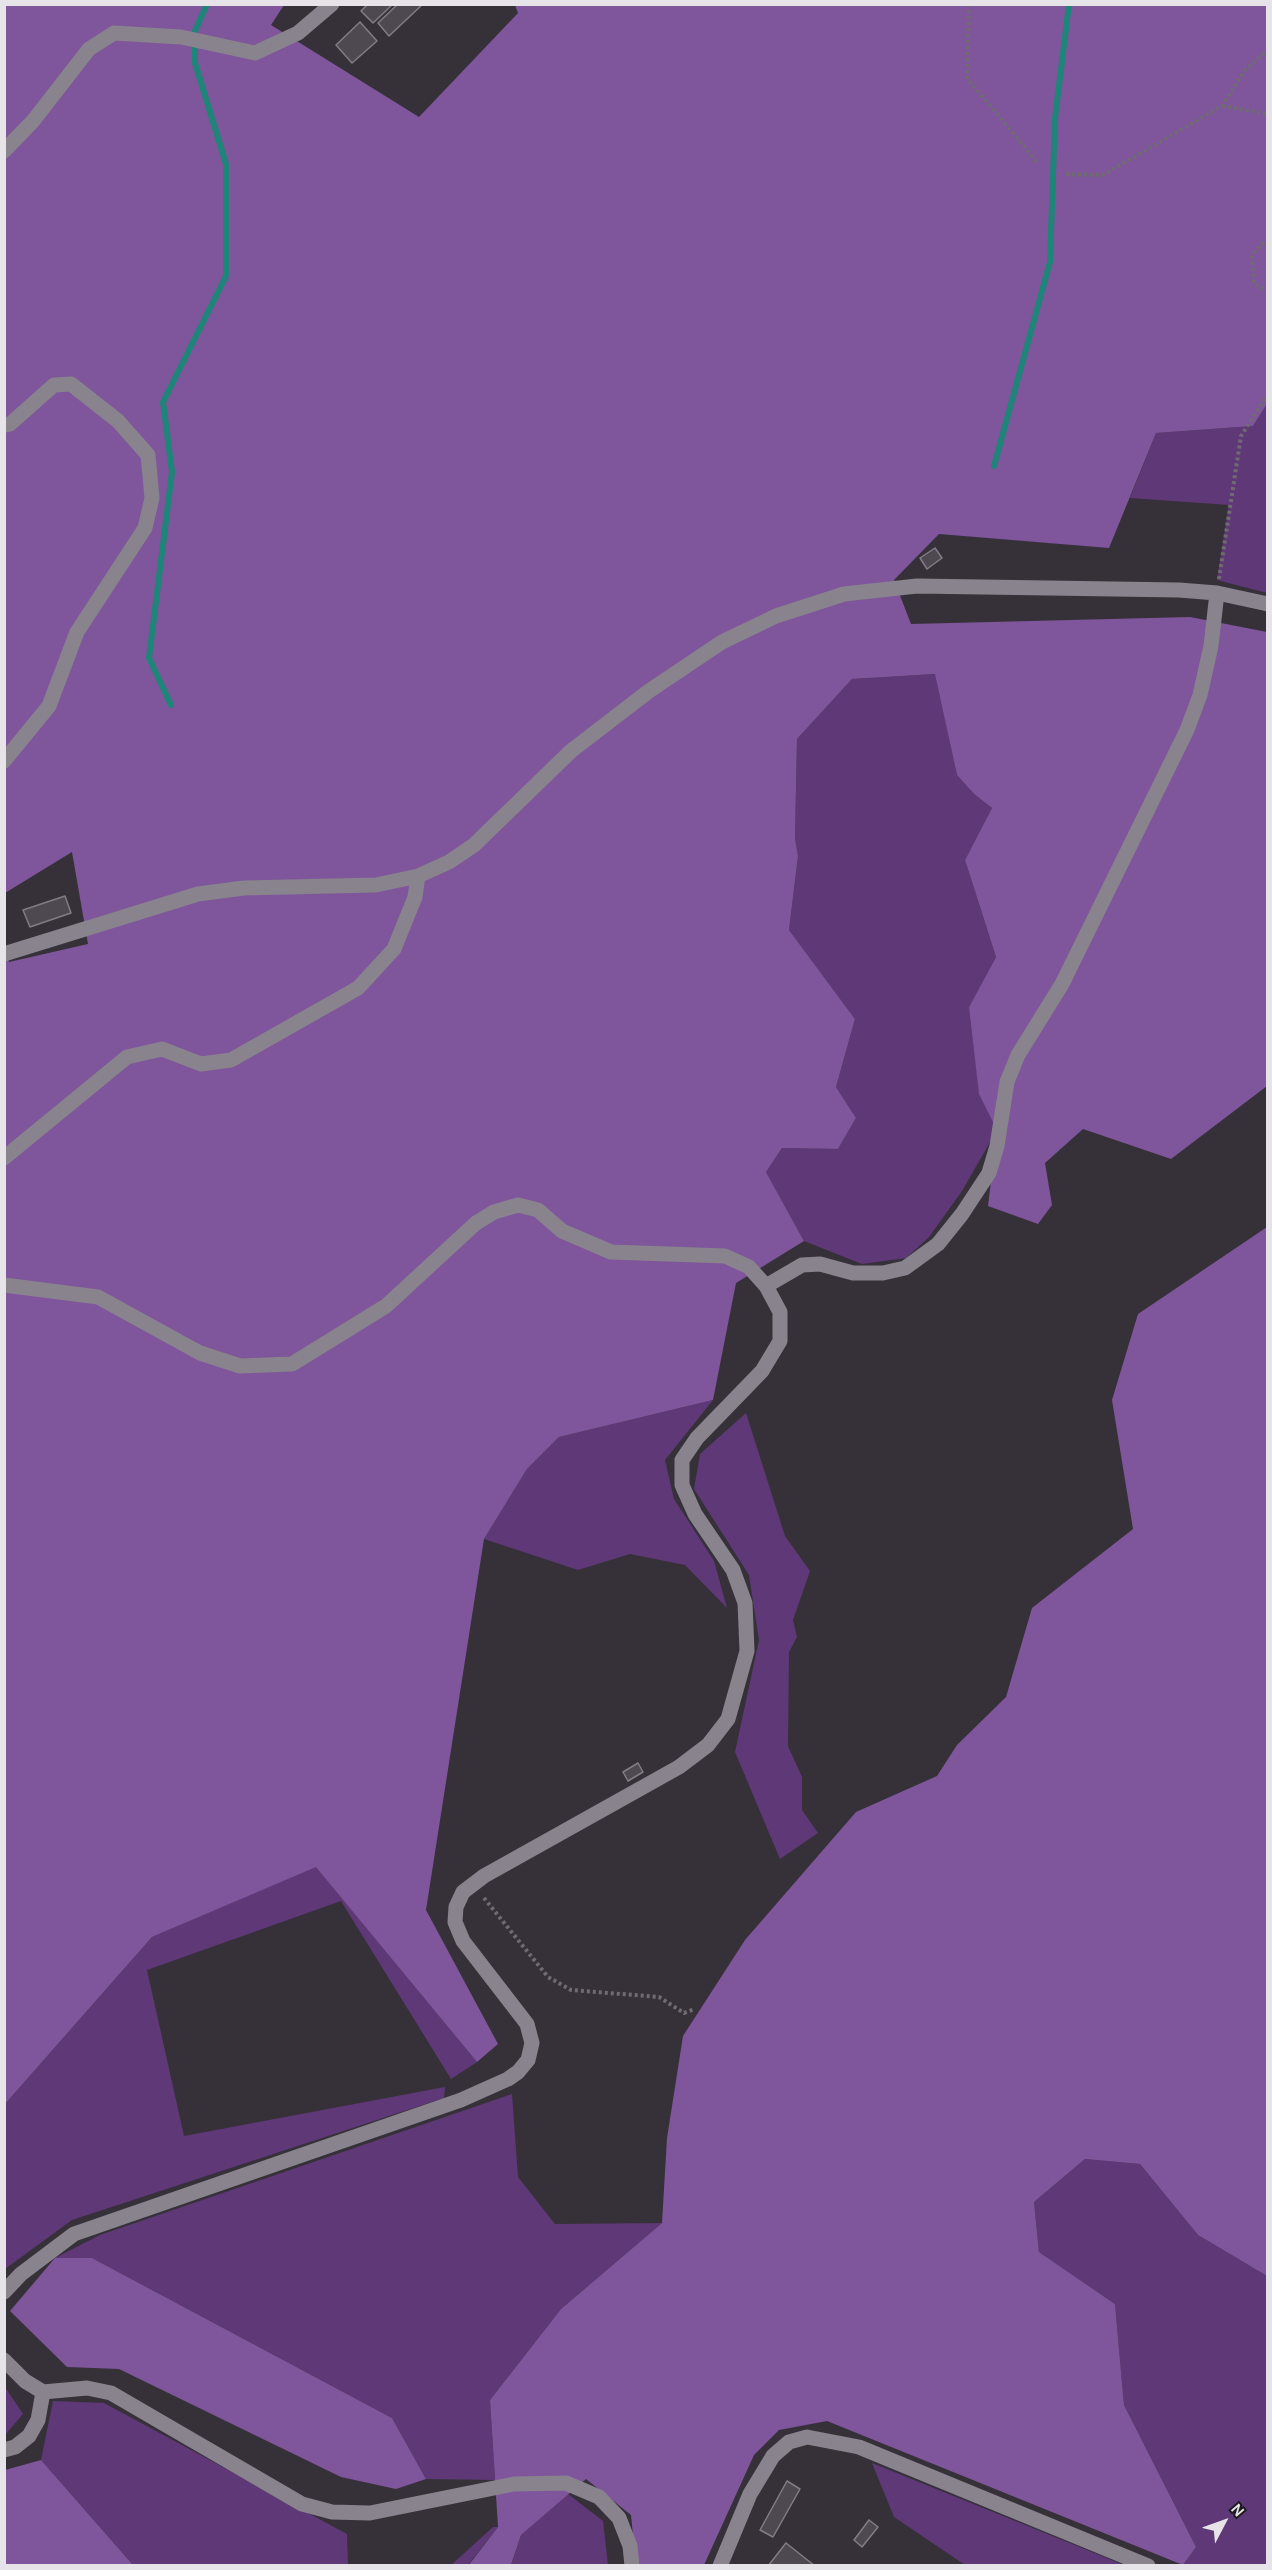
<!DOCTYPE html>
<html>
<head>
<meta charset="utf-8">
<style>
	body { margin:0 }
	#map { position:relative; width:1272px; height:2570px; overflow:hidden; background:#363139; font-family:Karla,sans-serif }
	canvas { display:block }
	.frame { position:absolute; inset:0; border:6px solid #e7e4e9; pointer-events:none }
	.north { position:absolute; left:1194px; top:2492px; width:60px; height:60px; -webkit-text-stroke:4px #1c1a1d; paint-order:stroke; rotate:49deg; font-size:16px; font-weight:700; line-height:24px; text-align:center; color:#e7e4e9 }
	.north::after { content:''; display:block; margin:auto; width:21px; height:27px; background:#e7e4e9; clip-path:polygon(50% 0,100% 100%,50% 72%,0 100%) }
</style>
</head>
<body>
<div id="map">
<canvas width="1272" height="2570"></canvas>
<div class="frame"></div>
<div class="north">N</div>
</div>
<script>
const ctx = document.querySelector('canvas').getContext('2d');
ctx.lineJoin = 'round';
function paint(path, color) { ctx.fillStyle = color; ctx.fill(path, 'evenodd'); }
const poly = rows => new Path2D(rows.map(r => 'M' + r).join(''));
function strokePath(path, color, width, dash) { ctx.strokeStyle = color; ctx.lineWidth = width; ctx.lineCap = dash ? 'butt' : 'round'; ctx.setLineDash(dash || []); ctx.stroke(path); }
paint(poly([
	[1267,402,1267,593,1217,580,1229,505,1130,498,1156,433,1253,426],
	[936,674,957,775,974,794,992,808,965,860,996,957,969,1007,997,1130,962,1191,929,1237,906,1258,862,1264,804,1241,766,1172,782,1148,838,1149,856,1118,836,1087,855,1019,789,930,798,856,795,838,797,739,852,679],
	[713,1400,665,1460,674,1499,714,1561,727,1608,685,1565,630,1554,578,1570,484,1539,527,1469,559,1437],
	[746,1413,785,1536,810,1571,793,1620,797,1637,789,1652,788,1746,802,1777,802,1810,818,1833,780,1859,735,1752,759,1640,749,1575,694,1489,700,1454],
	[316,1866,477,2062,451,2079,341,1901,147,1970,184,2136,445,2087,444,2098,72,2220,5,2269,5,2104,152,1937],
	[512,2094,518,2177,555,2224,662,2223,561,2309,490,2400,495,2480,426,2479,392,2418,92,2258,55,2258,100,2235],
	[1085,2159,1140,2164,1198,2235,1267,2276,1267,2565,1183,2565,1196,2547,1124,2405,1115,2304,1039,2252,1034,2202],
	[5,2387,23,2414,5,2435,4,2435],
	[53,2401,104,2403,347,2534,348,2565,133,2565,41,2460],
	[872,2463,1124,2565,965,2565,894,2517],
	[568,2494,603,2521,608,2565,511,2566,521,2535],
	[493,2527,498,2527,468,2565,450,2566]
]), '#5e3877');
paint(poly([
	[5,5,284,5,271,25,419,117,518,13,515,5,1267,5,1268,402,1253,426,1156,433,1109,548,939,534,894,580,911,624,1190,617,1267,632,1267,1086,1171,1159,1083,1129,1045,1163,1052,1205,1038,1224,988,1206,997,1130,979,1094,969,1007,996,957,965,860,992,808,974,794,957,775,935,674,852,679,797,739,795,838,798,856,789,930,855,1019,836,1087,856,1118,838,1149,782,1148,766,1172,804,1241,736,1283,713,1400,559,1437,527,1469,484,1539,426,1910,498,2044,477,2062,316,1867,152,1937,5,2104,4,944,9,962,88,944,72,852,5,893],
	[1267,1227,1267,2276,1198,2235,1140,2164,1085,2159,1034,2202,1039,2252,1115,2304,1124,2405,1196,2547,1183,2565,827,2421,779,2430,754,2455,704,2565,636,2565,631,2515,586,2479,521,2535,511,2565,468,2566,498,2527,490,2400,561,2309,662,2223,667,2138,683,2036,745,1940,856,1812,937,1776,957,1745,1006,1697,1032,1608,1133,1529,1112,1400,1138,1314],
	[55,2258,92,2258,392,2418,426,2479,396,2489,341,2477,119,2369,67,2367,10,2311],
	[41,2460,133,2565,5,2565,5,2470]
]), '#7f559b');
strokePath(poly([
	[994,466,1050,262,1055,118,1069,4],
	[171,705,149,658,172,472,163,402,226,276,226,164,195,63,195,31,207,4]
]), '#1f8578', 6);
const building = poly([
	[368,4,393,4,373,23,361,11,368,4],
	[398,4,423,4,389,36,378,23,398,4],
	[360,22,377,41,352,63,336,45,360,22],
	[935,548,942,558,927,569,920,558,935,548],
	[65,896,71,913,30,927,23,910,65,896],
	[638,1763,643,1772,628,1781,623,1772,638,1763],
	[787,2481,800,2489,773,2537,760,2530,787,2481],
	[869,2520,878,2527,862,2547,854,2540,869,2520],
	[786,2543,815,2566,768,2566,786,2543]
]);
paint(building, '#4e4951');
strokePath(building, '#817c85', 1.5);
strokePath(poly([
	[969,4,967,78,1038,163],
	[1222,106,1268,114],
	[1066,174,1103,175,1222,106,1245,70,1268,50],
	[1268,238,1252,255,1254,284,1268,291],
	[1219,579,1241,436,1268,394],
	[484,1898,548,1977,571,1990,659,1997,684,2013,695,2009]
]), '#706b72', 4, [3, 3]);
strokePath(poly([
	[4,151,33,121,89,49,114,33,181,37,255,53,298,33,332,4],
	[4,425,10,424,54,385,71,384,118,421,148,455,152,498,145,528,77,632,49,706,4,761],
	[4,954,198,894,244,888,376,885,418,876,449,862,474,845,571,751,649,691,722,642,776,616,844,594,917,586,1179,590,1217,593,1268,604],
	[4,1158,127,1057,162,1049,201,1064,231,1060,358,988,394,949,415,897,418,876],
	[4,1285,98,1297,200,1353,240,1366,292,1364,386,1306,476,1223,494,1212,518,1205,538,1210,562,1231,611,1252,725,1256,749,1267,766,1286,780,1312,780,1341,762,1371,697,1438,682,1460,682,1485,695,1514,733,1570,745,1603,747,1651,728,1719,708,1745,679,1767,484,1876,463,1892,456,1907,455,1922,463,1941,527,2024,532,2043,528,2060,518,2072,508,2079,461,2100,74,2234,21,2274,4,2292],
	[766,1286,802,1265,820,1264,853,1273,883,1273,905,1268,938,1244,962,1214,989,1173,997,1146,1007,1082,1018,1055,1062,984,1187,730,1200,695,1211,646,1217,593],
	[4,2360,25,2381,43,2392,87,2388,111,2393,302,2504,332,2512,370,2513,514,2484,566,2483,599,2497,619,2518,630,2546,632,2566],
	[4,2450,15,2447,29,2436,38,2420,43,2392],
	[720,2566,750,2494,773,2456,789,2442,807,2437,859,2447,1148,2566]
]), '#88838c', 15);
</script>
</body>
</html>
